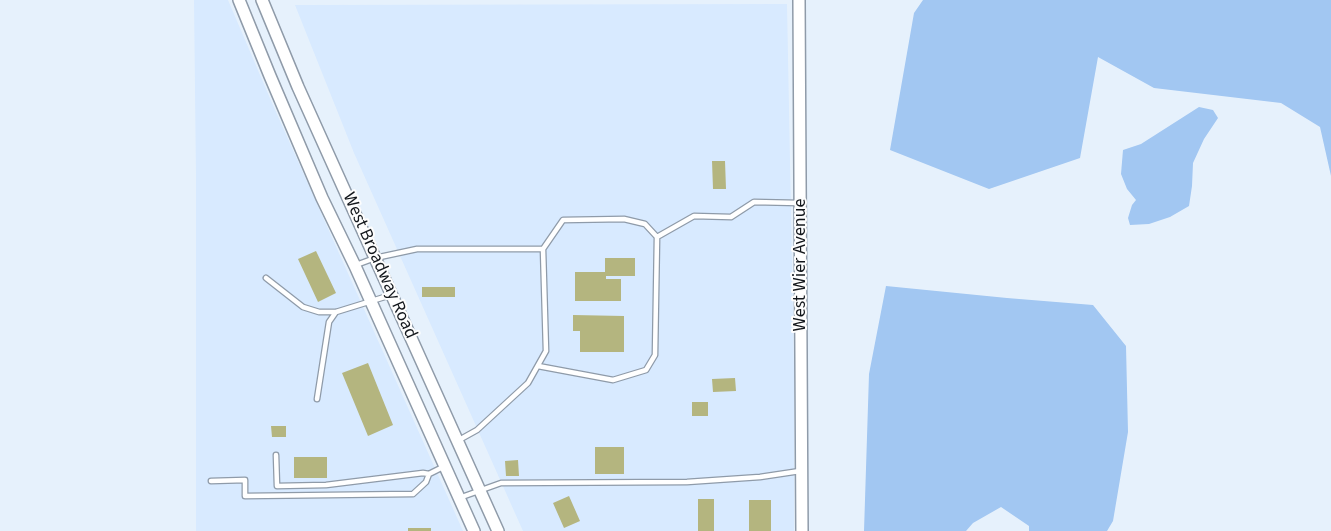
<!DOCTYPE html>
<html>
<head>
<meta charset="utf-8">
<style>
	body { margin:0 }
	canvas { display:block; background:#e6f1fc }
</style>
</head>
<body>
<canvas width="1331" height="531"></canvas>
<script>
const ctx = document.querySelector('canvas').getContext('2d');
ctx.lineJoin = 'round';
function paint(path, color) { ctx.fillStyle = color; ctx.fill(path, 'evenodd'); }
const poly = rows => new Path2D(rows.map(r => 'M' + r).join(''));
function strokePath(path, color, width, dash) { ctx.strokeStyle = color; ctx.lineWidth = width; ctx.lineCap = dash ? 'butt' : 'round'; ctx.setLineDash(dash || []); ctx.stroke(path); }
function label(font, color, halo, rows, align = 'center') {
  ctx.font = font + ' "Source Sans 3",sans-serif'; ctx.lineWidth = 4; ctx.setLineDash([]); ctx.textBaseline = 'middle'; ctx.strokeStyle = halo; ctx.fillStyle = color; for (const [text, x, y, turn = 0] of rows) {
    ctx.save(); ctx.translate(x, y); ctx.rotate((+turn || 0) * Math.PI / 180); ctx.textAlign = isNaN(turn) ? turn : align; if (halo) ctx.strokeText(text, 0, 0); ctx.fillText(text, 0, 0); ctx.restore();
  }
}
paint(poly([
	[194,0,228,0,272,103,463,531,196,531,196,177],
	[787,4,794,373,794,531,523,531,354,153,295,5]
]), '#d8eaff');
paint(poly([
	[923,0,1331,0,1331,176,1320,127,1281,103,1154,88,1098,57,1080,158,989,189,890,150,914,13],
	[1199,107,1213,110,1218,118,1204,139,1193,163,1192,186,1189,206,1170,217,1149,224,1130,225,1128,218,1132,205,1136,200,1127,189,1121,174,1123,150,1141,144],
	[886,286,1007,298,1093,305,1126,346,1128,432,1113,521,1107,531,1029,531,1029,526,1001,507,973,523,966,531,864,531,869,374]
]), '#a2c7f2');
paint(poly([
	[712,161,725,161,726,189,713,189],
	[316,251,336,293,318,302,298,259],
	[605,258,635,258,635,276,606,276,606,279,621,279,621,301,575,301,575,272,605,272],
	[422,287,455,287,455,297,422,297],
	[573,315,624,316,624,352,580,352,580,331,573,331],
	[368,363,393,425,368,436,342,373],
	[735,378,736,391,713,392,712,379],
	[692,402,708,402,708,416,692,416],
	[271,426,286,426,286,437,272,437],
	[595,447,624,447,624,474,595,474],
	[294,457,327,457,327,478,294,478],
	[518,460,519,476,506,476,505,461],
	[569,496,580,521,564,528,553,503],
	[698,499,714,499,714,531,698,531],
	[749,500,771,500,771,531,749,531],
	[408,528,431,528,431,531,408,531]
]), '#b4b57f');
const lane = poly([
	[657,237,694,216,731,217,754,202,799,203],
	[356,265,375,258,417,249,543,249],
	[266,278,303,307,319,312,336,312,391,295],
	[317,399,329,322,336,312],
	[459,440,477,430,528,383,546,351,543,249,563,220,624,219,645,224,657,237,655,355,646,370,613,380,538,366],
	[276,455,277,486,326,485,423,473,429,474],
	[211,481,245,480,245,496,413,494,426,482,429,474,443,467],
	[459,498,501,483,687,482,760,477,800,471]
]);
const secondary = poly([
	[239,0,270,76,322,198,355,266,474,531],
	[262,0,298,87,498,531],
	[799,0,802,531]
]);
strokePath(lane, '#8f9ba9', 7);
strokePath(secondary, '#8f9ba9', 14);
strokePath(lane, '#fff', 4.5);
strokePath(secondary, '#fff', 11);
label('18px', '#12161b', '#fdfdfd', [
	["West Wier Avenue",801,265,-90],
	["West Broadway Road",379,266,66]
]);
</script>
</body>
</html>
